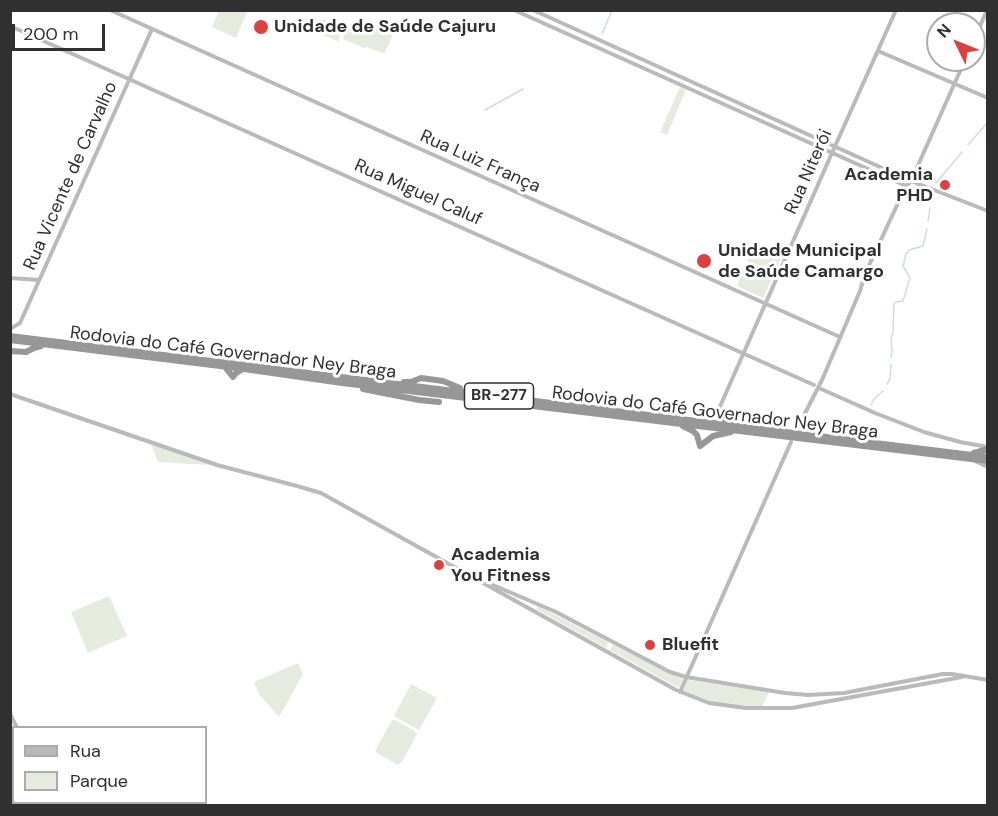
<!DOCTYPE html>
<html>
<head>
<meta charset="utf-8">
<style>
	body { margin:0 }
	#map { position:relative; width:998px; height:816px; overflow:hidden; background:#fff; font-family:"DM Sans",sans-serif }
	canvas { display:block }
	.frame { position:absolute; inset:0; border:12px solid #303030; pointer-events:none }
	.legend { position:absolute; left:12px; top:726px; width:195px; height:78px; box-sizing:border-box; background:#fff; border:2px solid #acacac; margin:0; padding:8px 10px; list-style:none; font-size:18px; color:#303030 }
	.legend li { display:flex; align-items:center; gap:12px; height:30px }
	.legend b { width:30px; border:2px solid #acacac }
	.north { position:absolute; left:926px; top:12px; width:60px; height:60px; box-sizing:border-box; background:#fff; border:2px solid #acacac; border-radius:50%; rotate:313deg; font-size:16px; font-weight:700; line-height:24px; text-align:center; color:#303030 }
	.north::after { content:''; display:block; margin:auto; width:21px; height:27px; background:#db413e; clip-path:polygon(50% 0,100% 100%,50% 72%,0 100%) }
	.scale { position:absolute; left:12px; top:24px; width:93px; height:27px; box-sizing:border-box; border:3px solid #303030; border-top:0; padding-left:8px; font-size:18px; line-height:21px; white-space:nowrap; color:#303030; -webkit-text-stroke:4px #fff; paint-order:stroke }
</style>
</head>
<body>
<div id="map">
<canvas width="998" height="816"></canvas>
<div class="frame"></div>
<ul class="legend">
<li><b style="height:8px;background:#bababa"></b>Rua</li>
<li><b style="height:16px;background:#e5ecdf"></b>Parque</li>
</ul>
<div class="north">N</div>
<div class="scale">200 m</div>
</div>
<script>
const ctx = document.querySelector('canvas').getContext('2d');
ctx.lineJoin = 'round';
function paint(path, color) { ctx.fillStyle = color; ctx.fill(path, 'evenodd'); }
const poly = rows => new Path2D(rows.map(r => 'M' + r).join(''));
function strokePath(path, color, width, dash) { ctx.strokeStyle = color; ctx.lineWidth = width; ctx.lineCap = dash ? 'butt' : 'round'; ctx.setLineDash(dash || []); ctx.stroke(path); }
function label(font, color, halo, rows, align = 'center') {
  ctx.font = font + ' "DM Sans",sans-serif'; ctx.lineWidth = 6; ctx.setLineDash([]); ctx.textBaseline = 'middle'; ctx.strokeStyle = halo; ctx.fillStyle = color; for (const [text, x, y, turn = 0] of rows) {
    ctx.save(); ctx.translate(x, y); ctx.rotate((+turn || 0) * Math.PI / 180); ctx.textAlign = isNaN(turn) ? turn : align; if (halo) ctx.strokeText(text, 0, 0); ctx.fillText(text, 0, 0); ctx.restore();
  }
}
paint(poly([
	[219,11,243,11,247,12,236,38,212,27],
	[323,19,341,27,339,42,321,34],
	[346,23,365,28,375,27,393,35,384,54,367,47,364,48,343,39],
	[680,87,686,90,667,135,660,132],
	[755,245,782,257,763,298,737,286],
	[151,444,210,465,158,462],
	[109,596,127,636,88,653,71,612],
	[538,606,608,642,606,648,536,609],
	[613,645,683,679,679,688,610,650],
	[298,663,303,674,279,717,259,694,254,682],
	[688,680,769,692,762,707,721,704,711,702,683,691],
	[411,684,437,698,419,730,394,716],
	[392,720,395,720,413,730,417,734,402,762,398,765,377,753,375,751]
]), '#e5ecdf');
strokePath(poly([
	[602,34,612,10],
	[485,110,523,89],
	[968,145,988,122],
	[936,183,962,152],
	[928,221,930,208],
	[891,357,892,351,891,340,893,332,894,304,896,302,903,301,910,278,903,266,906,254,909,250,923,246,927,229],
	[887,384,890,379,891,364],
	[871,405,874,399,883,391]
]), '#ccdcea', 1.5);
strokePath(poly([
	[110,10,840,337],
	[514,10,906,186],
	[533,10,911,181,988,211],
	[10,26,814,385],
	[974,40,987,10],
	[878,51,988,98],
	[10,278,39,280],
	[10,329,20,323,152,29],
	[819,388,875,413,924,432,960,442,988,447],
	[10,394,217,465,297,486,321,493,676,690,709,703,746,708,792,708,962,677],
	[718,411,832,153,896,10],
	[798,427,822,380,860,291,865,274,906,186,911,181,965,60],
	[975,461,988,467],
	[493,585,556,612,670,672,686,677,785,693,808,695,844,693,943,674,952,674,988,680],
	[680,692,791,442],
	[10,714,17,728],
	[10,730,14,737],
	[45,802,46,806],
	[52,802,54,806]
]), '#bababa', 4);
strokePath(poly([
	[10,336,988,457],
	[10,340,244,369,342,383,988,461],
	[10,351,26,352,34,348,41,346],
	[225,367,233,377,236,373,243,369],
	[404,382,411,382,421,378,443,381,460,388],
	[363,389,419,400,439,402],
	[702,419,710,417,718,411,722,419,730,423],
	[683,426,693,431,697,435,700,446],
	[700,446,713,436,731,432],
	[974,453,988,449]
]), '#979797', 6);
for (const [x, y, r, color] of [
	[261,27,8,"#db413e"],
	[945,185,6,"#db413e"],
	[704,261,8,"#db413e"],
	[439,565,6,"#db413e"],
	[650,645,6,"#db413e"]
]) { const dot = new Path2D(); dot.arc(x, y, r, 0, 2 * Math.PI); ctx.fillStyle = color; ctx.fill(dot); strokePath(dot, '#fff', 2); }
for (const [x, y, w] of [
	[499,396,69]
]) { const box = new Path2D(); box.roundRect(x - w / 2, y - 13, w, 26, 4.5); ctx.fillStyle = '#fff'; ctx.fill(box); strokePath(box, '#303030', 1.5); }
label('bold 16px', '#303030', null, [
	["BR-277",499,396]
]);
label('bold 18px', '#303030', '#fff', [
	["Unidade de Saúde Cajuru",274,27],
	["Academia",933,175,"right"],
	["PHD",933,196,"right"],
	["Unidade Municipal",718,251],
	["de Saúde Camargo",718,272],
	["Academia",451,555],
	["You Fitness",451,576],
	["Bluefit",662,645]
], 'left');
label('18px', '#303030', '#fff', [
	["Rua Luiz França",480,162,24],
	["Rua Niterói",809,172,-66],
	["Rua Vicente de Carvalho",71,176,-66],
	["Rua Miguel Caluf",418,193,24],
	["Rodovia do Café Governador Ney Braga",233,353,7],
	["Rodovia do Café Governador Ney Braga",715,413,7]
]);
</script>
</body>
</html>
